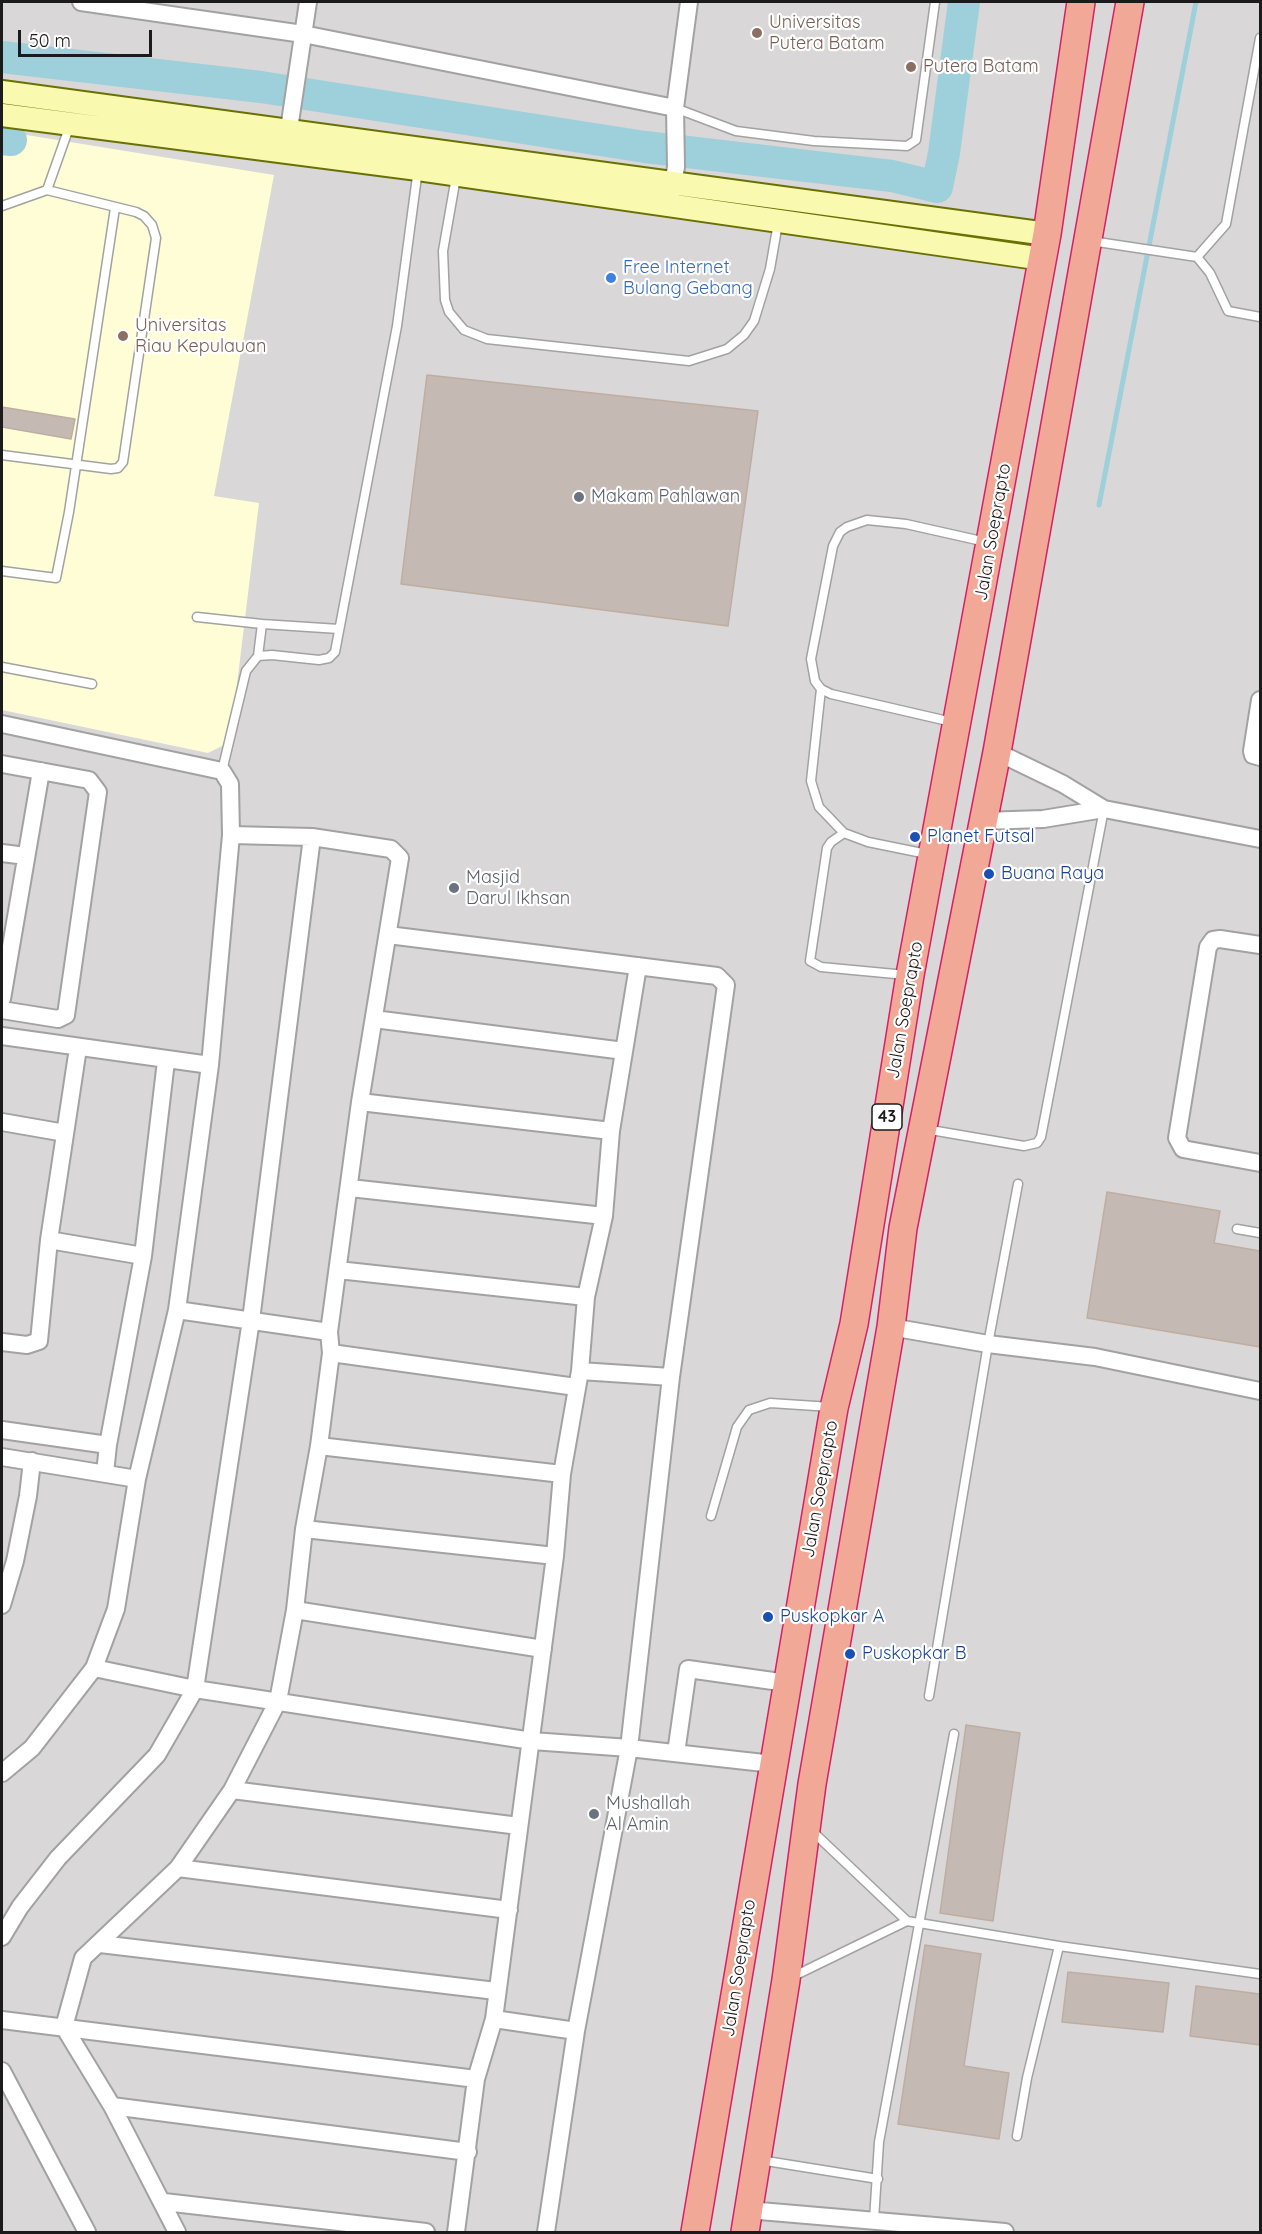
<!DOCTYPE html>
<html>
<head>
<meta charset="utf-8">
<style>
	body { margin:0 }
	#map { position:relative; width:1262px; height:2234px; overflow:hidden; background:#ede8df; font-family:Quicksand,sans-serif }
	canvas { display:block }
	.frame { position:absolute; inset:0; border:3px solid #1b1b1b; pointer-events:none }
	.scale { position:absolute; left:18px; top:30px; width:134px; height:27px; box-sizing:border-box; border:3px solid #1b1b1b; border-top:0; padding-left:8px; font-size:18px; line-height:21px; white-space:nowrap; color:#1b1b1b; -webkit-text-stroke:4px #fff; paint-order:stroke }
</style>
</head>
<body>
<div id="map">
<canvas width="1262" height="2234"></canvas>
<div class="frame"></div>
<div class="scale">50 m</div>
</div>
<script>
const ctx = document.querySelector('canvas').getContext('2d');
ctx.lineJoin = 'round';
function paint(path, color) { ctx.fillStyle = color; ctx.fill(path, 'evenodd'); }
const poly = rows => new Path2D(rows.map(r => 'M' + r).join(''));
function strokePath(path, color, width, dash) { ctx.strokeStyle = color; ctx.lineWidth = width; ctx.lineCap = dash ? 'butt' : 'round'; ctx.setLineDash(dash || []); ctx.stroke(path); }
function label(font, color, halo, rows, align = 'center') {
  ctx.font = font + ' Quicksand,sans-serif'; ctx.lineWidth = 4.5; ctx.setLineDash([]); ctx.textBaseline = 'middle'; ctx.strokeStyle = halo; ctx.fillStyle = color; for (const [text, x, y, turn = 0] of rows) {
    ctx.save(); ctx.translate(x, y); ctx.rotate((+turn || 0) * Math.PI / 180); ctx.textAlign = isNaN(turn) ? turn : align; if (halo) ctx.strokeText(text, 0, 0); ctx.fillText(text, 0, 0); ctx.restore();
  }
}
paint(poly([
	[2,2,1260,2,1260,2232,2,2232]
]), '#d9d7d7');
paint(poly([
	[2,131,274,175,214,496,259,503,230,742,208,753,2,710]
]), '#fffdd6');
strokePath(poly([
	[1099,505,1196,2]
]), '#9ed0dc', 5);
strokePath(poly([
	[2,57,261,87,645,147,892,176,937,187,944,153,964,2],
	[2,139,11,140]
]), '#9ed0dc', 32);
const building = poly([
	[427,375,758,411,728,626,401,584,427,375],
	[2,407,75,419,71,439,2,427,2,407],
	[1107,1192,1220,1211,1214,1243,1260,1251,1260,1347,1087,1318,1107,1192],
	[966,1725,1020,1733,993,1921,940,1913,966,1725],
	[925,1945,981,1954,964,2066,1009,2073,999,2139,898,2124,925,1945],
	[1068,1972,1169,1983,1163,2032,1062,2022,1068,1972],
	[1196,1986,1260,1994,1260,2045,1190,2036,1196,1986]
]);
paint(building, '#c4bab3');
strokePath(building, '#beada2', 1.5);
const service = poly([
	[675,108,736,131,814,141,907,146,916,140,935,2],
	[456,177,443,251,445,300,449,312,464,330,487,339,689,361,727,349,744,335,754,321,770,269,778,223],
	[47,190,70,125],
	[2,206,47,190,136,212,144,216,152,225,156,238,123,462,118,468,111,469,2,455],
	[1091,241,1197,257,1210,273,1228,311,1260,317],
	[1197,257,1226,224,1260,38],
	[2,571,56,578,69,512,115,208],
	[197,617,262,624],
	[258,656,262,624,339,629],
	[2,667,92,684],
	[821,689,811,781,819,807,844,833,868,842,927,854],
	[952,722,831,694,821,689,815,681,811,659,833,546,840,532,847,527,867,520,906,524,986,542],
	[222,771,246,671,258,656,272,655,319,660,329,658,335,652,397,326,418,169],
	[844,833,831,842,827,848,810,961,821,967,906,975],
	[925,1129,1024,1146,1037,1143,1041,1137,1104,809],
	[1237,1229,1260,1233],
	[711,1516,737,1427,749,1410,770,1403,831,1407],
	[929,1696,988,1344,1018,1184],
	[907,1921,1059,1946,1260,1974],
	[792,1977,907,1921,811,1830],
	[1017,2136,1027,2078,1059,1946],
	[760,2160,878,2179],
	[874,2220,879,2142,954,1734]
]);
const minor = poly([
	[81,2,303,34,675,108],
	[289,129,308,2],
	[671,194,676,167,675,108,689,2],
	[1260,700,1252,751,1253,755,1260,757],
	[2,724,222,771,230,784,231,835,210,1065,177,1310,137,1479,116,1609,94,1668,32,1748,2,1773],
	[997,752,1063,784,1104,809],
	[2,764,89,780,98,792,66,1015,58,1019,2,1010],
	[982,821,1043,819,1104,809,1260,839],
	[2,853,26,856],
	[388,935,717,976,726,985,671,1377,629,1748,576,2031,546,2232],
	[1260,945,1220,939,1213,940,1208,947,1177,1138,1183,1149,1260,1163],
	[2,999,41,771],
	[374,1019,624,1051],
	[2,1036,210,1065],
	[360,1102,611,1131],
	[2,1122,65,1133],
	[350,1188,604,1216],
	[49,1240,143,1256],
	[338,1270,586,1297],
	[177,1310,329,1332],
	[891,1327,988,1344,1095,1357,1260,1391],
	[2,1342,27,1345,39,1341,49,1240,78,1048],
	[331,1353,576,1387],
	[580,1371,671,1377],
	[2,1430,108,1445],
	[319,1446,562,1474],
	[2,1457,137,1479],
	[105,1473,108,1445,143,1256,166,1061],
	[304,1529,555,1556],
	[2,1605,15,1561,28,1496,32,1461],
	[295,1610,543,1649],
	[94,1668,195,1689,532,1741,629,1748,773,1764],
	[676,1753,688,1669,787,1683],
	[232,1790,519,1826],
	[178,1868,509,1910],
	[2,1937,20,1907,58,1858,157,1755,195,1689,251,1320,312,837],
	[100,1944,496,1991],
	[494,2019,576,2031],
	[2,2020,476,2079],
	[64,2027,83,1958,178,1868,232,1790,278,1701,295,1610,304,1529,319,1446,331,1353,329,1332,360,1102,400,858,391,849,312,837,231,835],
	[64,2027,112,2106,177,2232],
	[2,2071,87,2232],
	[112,2106,468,2152],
	[164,2202,426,2232],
	[748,2210,1005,2232],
	[456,2232,476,2079,494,2019,555,1556,562,1474,580,1371,586,1297,604,1216,611,1131,638,966]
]);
const secondary = poly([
	[2,92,1047,234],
	[2,115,418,169,1043,259]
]);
const trunk = poly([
	[695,2232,834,1408,854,1324,910,975,1047,234,1081,2],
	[745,2232,786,1980,812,1784,891,1327,903,1228,997,752,1130,2]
]);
strokePath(service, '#a2a2a2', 11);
strokePath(minor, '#a2a2a2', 20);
strokePath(secondary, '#697103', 26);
strokePath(trunk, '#d72066', 30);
strokePath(service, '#fff', 8);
strokePath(minor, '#fff', 16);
strokePath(secondary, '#f9fab0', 22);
strokePath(trunk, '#f2a897', 27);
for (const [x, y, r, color] of [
	[757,33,6,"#8d6e63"],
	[911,67,6,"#8d6e63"],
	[611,278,6,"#3f7fe0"],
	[123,336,6,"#8d6e63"],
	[579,497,6,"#6b7280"],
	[915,837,6,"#1a4fb4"],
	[989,874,6,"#1a4fb4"],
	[454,888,6,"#6b7280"],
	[768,1617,6,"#1a4fb4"],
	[850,1654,6,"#1a4fb4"],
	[594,1814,6,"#6b7280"]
]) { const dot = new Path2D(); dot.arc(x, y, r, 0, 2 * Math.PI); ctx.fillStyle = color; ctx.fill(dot); strokePath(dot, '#fff', 2); }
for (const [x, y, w] of [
	[887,1117,30]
]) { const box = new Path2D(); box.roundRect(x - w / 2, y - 13, w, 26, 4.5); ctx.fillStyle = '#fff'; ctx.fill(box); strokePath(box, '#1b1b1b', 1.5); }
label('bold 16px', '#1b1b1b', null, [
	["43",887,1117]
]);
label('18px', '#785e54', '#fff', [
	["Universitas",769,23],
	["Putera Batam",769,44],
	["Putera Batam",923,67],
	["Universitas",135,326],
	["Riau Kepulauan",135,347]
], 'left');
label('18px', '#366cbe', '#fff', [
	["Free Internet",623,268],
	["Bulang Gebang",623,289]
], 'left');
label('18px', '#5b616d', '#fff', [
	["Makam Pahlawan",591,497],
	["Masjid",466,878],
	["Darul Ikhsan",466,899],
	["Mushallah",606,1804],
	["Al Amin",606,1825]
], 'left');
label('18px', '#1b1b1b', '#fff', [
	["Jalan Soeprapto",993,532,-80],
	["Jalan Soeprapto",905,1010,-80],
	["Jalan Soeprapto",820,1489,-80],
	["Jalan Soeprapto",739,1968,-81]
]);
label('18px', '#164399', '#fff', [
	["Planet Futsal",927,837],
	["Buana Raya",1001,874],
	["Puskopkar A",780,1617],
	["Puskopkar B",862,1654]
], 'left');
</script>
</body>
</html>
